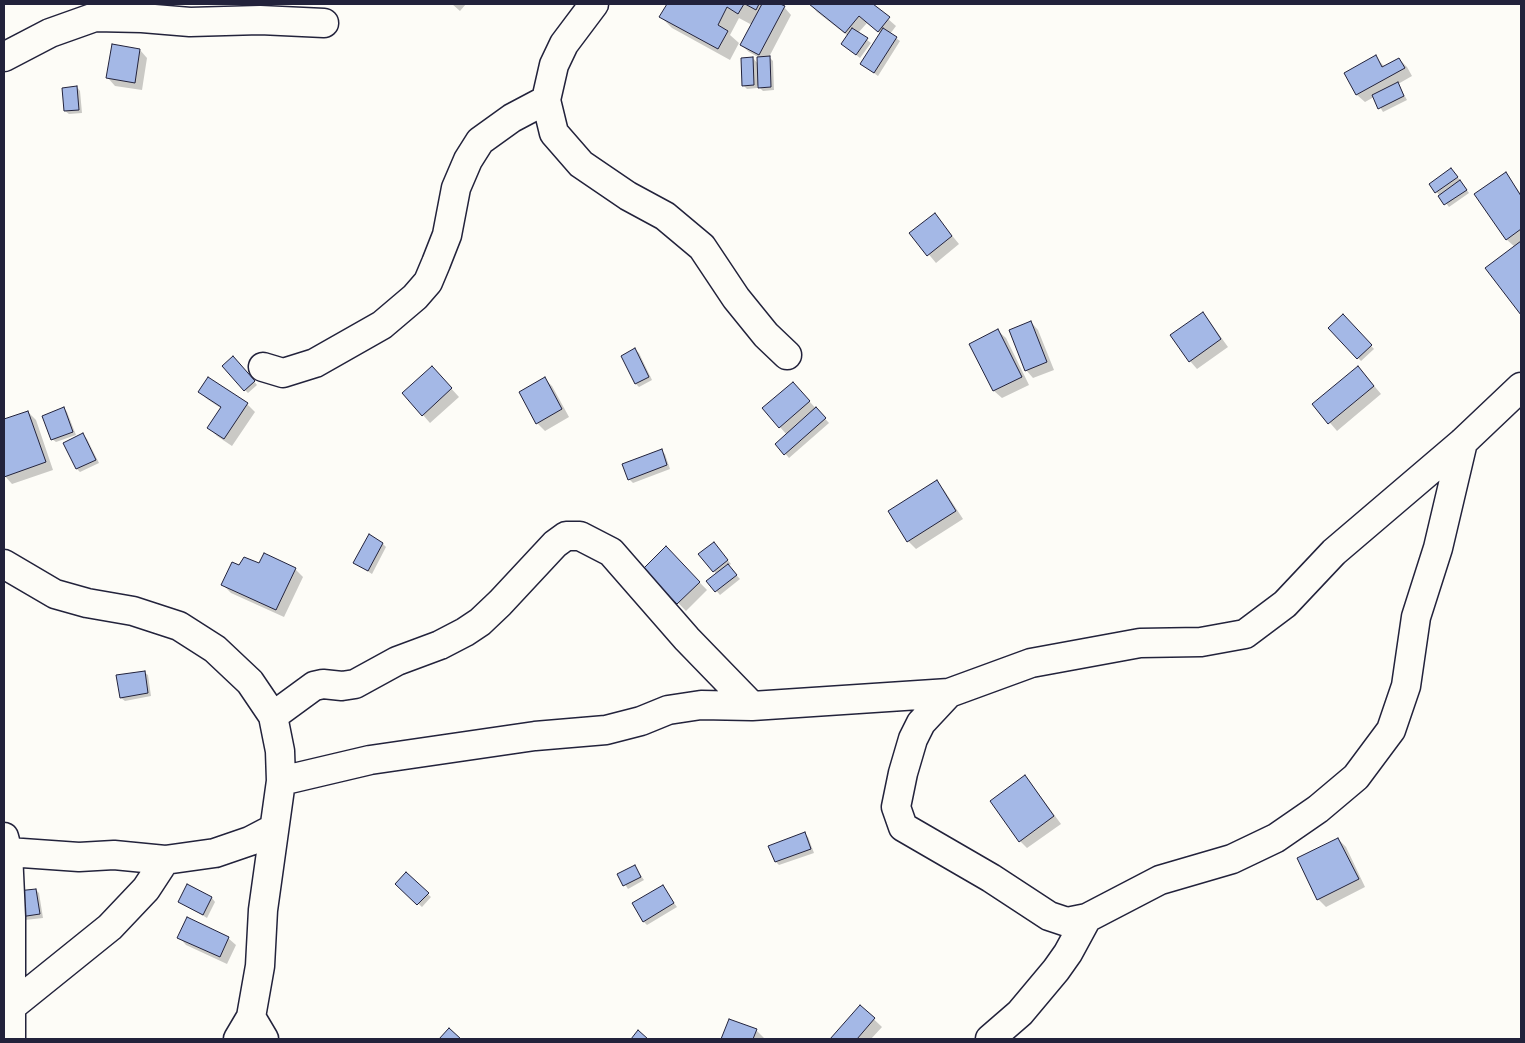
<!DOCTYPE html>
<html>
<head>
<meta charset="utf-8">
<style>
	body { margin:0 }
	#map { position:relative; width:1525px; height:1043px; overflow:hidden; background:#fdfcf7; font-family:"Architects Daughter",sans-serif }
	canvas { display:block }
	.frame { position:absolute; inset:0; border:5px solid #22223b; pointer-events:none }
</style>
</head>
<body>
<div id="map">
<canvas width="1525" height="1043"></canvas>
<div class="frame"></div>
</div>
<script>
const ctx = document.querySelector('canvas').getContext('2d');
ctx.lineJoin = 'round';
function paint(path, color) { ctx.fillStyle = color; ctx.fill(path, 'evenodd'); }
const poly = rows => new Path2D(rows.map(r => 'M' + r).join(''));
function strokePath(path, color, width, dash) { ctx.strokeStyle = color; ctx.lineWidth = width; ctx.lineCap = dash ? 'butt' : 'round'; ctx.setLineDash(dash || []); ctx.stroke(path); }
paint(poly([
	[452,4,466,4,460,11],
	[668,4,777,4,784,7,791,15,769,57,773,61,774,90,763,91,757,85,757,88,747,89,743,85,753,58,758,64,758,57,749,52,741,45,752,25,739,18,730,35,739,43,730,60,672,28,661,17],
	[810,4,871,4,896,26,890,34,900,41,878,76,861,64,881,34,867,23,858,33,871,43,860,58,842,44,848,36,817,12],
	[140,50,147,58,142,90,115,86,108,78],
	[1375,57,1385,67,1399,59,1407,67,1412,76,1398,84,1407,100,1383,112,1374,97,1365,102,1357,95,1345,73],
	[77,87,80,91,82,113,69,114,65,111],
	[1455,173,1469,193,1449,207,1430,184],
	[1506,174,1521,194,1521,313,1487,268,1515,247,1506,239],
	[935,215,959,244,936,263,911,233],
	[1202,314,1210,322,1228,347,1197,369,1190,361],
	[1343,316,1374,349,1361,361,1329,328],
	[1031,322,1038,330,1054,370,1033,378,1026,370],
	[998,331,1006,338,1029,385,1002,398,994,391,971,344],
	[635,350,639,353,652,380,639,387,636,384,622,357],
	[237,361,257,385,248,393,245,390],
	[439,375,459,397,430,423,423,415],
	[1365,375,1381,394,1337,431,1314,404],
	[545,379,552,386,569,417,545,431,537,423],
	[199,391,247,404,255,412,232,446,217,436,209,428,222,409,207,399],
	[800,391,829,423,789,458,777,444,787,435,764,409],
	[64,408,67,412,76,435,56,442,52,439],
	[28,412,36,420,53,470,12,484,4,475,4,421],
	[83,435,87,439,99,463,80,472,77,469,65,444],
	[661,451,665,454,670,469,633,483,629,479],
	[937,482,944,490,963,519,916,549,908,541],
	[383,544,386,547,372,574,355,563],
	[717,547,731,564,728,566,740,579,720,595,708,581,717,575,714,571],
	[666,548,707,590,686,611,645,569],
	[259,565,295,569,303,577,284,617,231,593,223,585,240,567],
	[144,672,148,675,151,696,125,701,121,698],
	[1025,777,1032,785,1061,824,1027,848,1020,841],
	[804,834,808,837,814,853,779,865,776,862],
	[1338,839,1346,847,1365,887,1326,907,1318,899],
	[635,867,644,880,628,889,619,875],
	[406,874,431,897,422,907,397,884],
	[187,885,212,898,215,902,207,918,179,901],
	[662,886,677,907,647,925,644,922],
	[36,890,39,893,43,918,25,920,18,892],
	[179,937,228,938,236,945,227,964,186,945],
	[860,1006,882,1027,871,1039,832,1039],
	[730,1020,756,1030,764,1038,763,1039,722,1039]
]), '#0003');
const building = poly([
	[667,4,744,4,738,14,727,7,718,25,728,31,718,49,659,17,667,4],
	[745,4,759,4,756,10,745,4],
	[762,4,780,4,785,6,759,55,740,45,762,4],
	[809,4,873,4,890,17,878,32,859,16,845,33,809,4],
	[852,28,868,38,856,55,841,44,852,28],
	[883,28,897,37,874,73,860,64,883,28],
	[112,44,140,49,135,83,106,78,112,44],
	[1376,55,1382,67,1399,58,1405,68,1356,95,1344,73,1376,55],
	[770,56,771,87,758,88,757,57,770,56],
	[753,57,754,85,742,86,741,58,753,57],
	[1398,82,1404,96,1378,109,1372,95,1398,82],
	[77,86,79,110,64,111,62,88,77,86],
	[1451,168,1458,177,1435,193,1429,184,1451,168],
	[1506,172,1521,196,1521,229,1506,240,1474,194,1506,172],
	[1460,180,1467,190,1444,205,1438,196,1460,180],
	[935,213,952,236,927,256,909,233,935,213],
	[1521,241,1521,315,1485,268,1521,241],
	[1203,312,1221,339,1189,362,1170,335,1203,312],
	[1343,314,1372,345,1357,359,1328,328,1343,314],
	[1031,321,1047,362,1025,371,1009,330,1031,321],
	[998,329,1022,377,993,391,969,344,998,329],
	[635,348,649,377,635,384,621,356,635,348],
	[233,356,255,381,244,391,222,366,233,356],
	[432,366,452,388,422,416,402,393,432,366],
	[1358,366,1374,386,1328,424,1312,404,1358,366],
	[208,377,248,403,224,439,207,428,221,407,198,392,208,377],
	[545,377,562,409,536,424,519,392,545,377],
	[793,382,810,401,779,428,762,408,793,382],
	[64,407,73,432,51,440,42,416,64,407],
	[816,407,826,418,784,455,775,444,816,407],
	[28,411,46,462,4,477,4,419,28,411],
	[83,433,96,460,76,469,63,443,83,433],
	[662,449,667,465,628,480,622,464,662,449],
	[937,480,956,511,907,542,888,511,937,480],
	[369,534,383,543,368,571,353,563,369,534],
	[714,542,728,560,713,572,698,554,714,542],
	[666,546,700,582,677,604,643,569,666,546],
	[264,553,296,568,276,610,221,585,232,562,239,565,244,557,259,563,264,553],
	[728,564,737,575,715,592,706,581,728,564],
	[145,671,148,693,120,698,116,675,145,671],
	[1025,775,1054,816,1019,842,990,801,1025,775],
	[805,832,811,849,775,862,768,846,805,832],
	[1338,838,1359,879,1317,900,1297,858,1338,838],
	[635,865,641,877,623,886,617,874,635,865],
	[406,872,429,893,417,905,395,884,406,872],
	[187,884,212,897,203,915,178,902,187,884],
	[663,885,674,903,643,922,632,903,663,885],
	[36,889,40,914,20,917,17,891,36,889],
	[187,917,229,937,220,957,177,938,187,917],
	[860,1005,875,1018,857,1039,830,1039,860,1005],
	[729,1019,757,1029,753,1039,721,1039,729,1019],
	[449,1028,461,1039,439,1039,449,1028],
	[638,1030,648,1039,631,1039,638,1030]
]);
paint(building, '#a4b8e6');
strokePath(building, '#22223b', 1);
const street = poly([
	[594,4,564,44,554,65,546,100,554,133,581,164,628,196,665,216,702,247,736,298,766,335,787,355],
	[4,57,50,33,95,17,142,18,190,22,260,20,324,23],
	[263,367,283,373,315,363,382,325,415,297,428,282,436,263,447,235,456,188,468,160,480,141,512,118,546,100],
	[4,564,55,594,87,603,133,611,179,626,215,649,250,682,273,716,280,751,281,781,263,910,260,966,251,1017,238,1039],
	[949,693,921,723,913,739,903,773,896,807,903,827,991,878,1049,916,1067,922,1087,918,1160,880,1232,859,1276,838,1318,809,1356,777,1391,730,1406,686,1416,617,1438,548,1463,442],
	[273,716,314,686,323,684,342,686,355,684,397,661,440,645,465,632,480,622,500,603,555,544,566,536,580,536,611,552,687,639,752,706],
	[281,781,370,760,535,736,606,730,641,721,668,710,701,705,752,706,949,693,1031,663,1140,643,1201,642,1245,634,1285,604,1334,552,1463,442,1521,387],
	[4,837,8,852,11,917,11,1039],
	[8,852,79,857,114,855,165,860,215,853,250,841,273,829],
	[12,1006,110,927,146,889,165,860],
	[251,1017,264,1039],
	[990,1039,1020,1013,1056,970,1068,953,1087,918]
]);
strokePath(street, '#22223b', 31);
strokePath(street, '#fdfcf7', 28);
</script>
</body>
</html>
